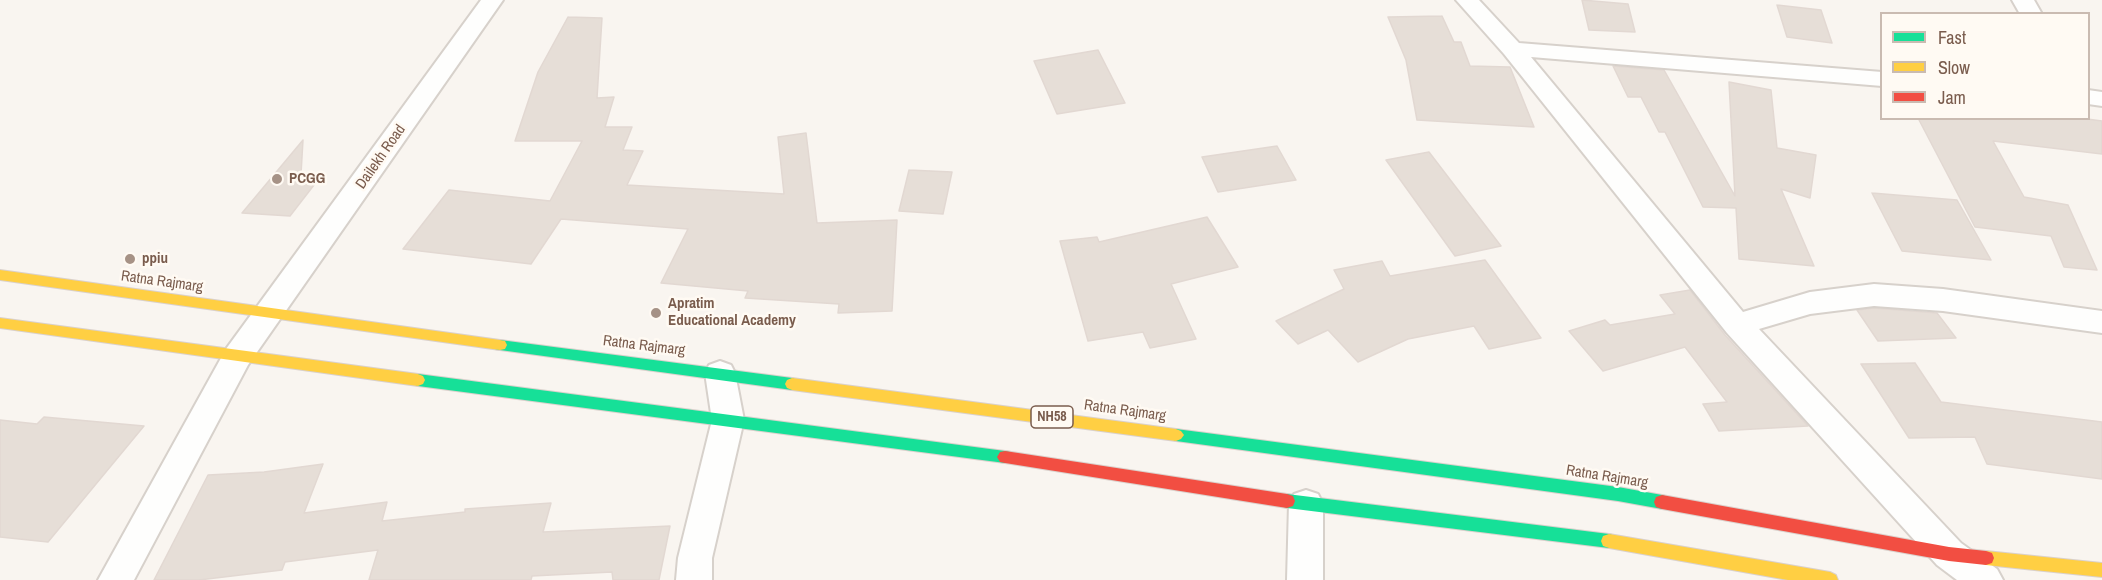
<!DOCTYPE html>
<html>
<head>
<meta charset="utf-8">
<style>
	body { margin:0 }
	#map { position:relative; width:2102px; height:580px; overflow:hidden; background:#f9f5f0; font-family:"Archivo Narrow",sans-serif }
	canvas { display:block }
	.legend { position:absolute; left:1880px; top:12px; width:210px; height:108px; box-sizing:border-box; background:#fffaf3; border:2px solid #cabbb1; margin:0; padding:8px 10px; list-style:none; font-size:18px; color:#7a5c4d }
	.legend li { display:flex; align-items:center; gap:12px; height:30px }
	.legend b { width:30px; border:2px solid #cabbb1 }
</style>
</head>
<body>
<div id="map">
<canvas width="2102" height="580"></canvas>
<ul class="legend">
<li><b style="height:8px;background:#16e098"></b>Fast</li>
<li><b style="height:8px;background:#ffcf43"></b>Slow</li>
<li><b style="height:8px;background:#f24e42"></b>Jam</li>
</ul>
</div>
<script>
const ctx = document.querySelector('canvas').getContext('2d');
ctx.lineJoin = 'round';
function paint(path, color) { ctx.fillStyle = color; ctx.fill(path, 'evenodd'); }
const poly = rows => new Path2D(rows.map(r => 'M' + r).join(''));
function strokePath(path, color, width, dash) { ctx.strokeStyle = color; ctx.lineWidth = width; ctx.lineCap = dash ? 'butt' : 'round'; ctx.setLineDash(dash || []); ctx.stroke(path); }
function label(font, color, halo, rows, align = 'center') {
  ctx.font = font + ' "Archivo Narrow",sans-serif'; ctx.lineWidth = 5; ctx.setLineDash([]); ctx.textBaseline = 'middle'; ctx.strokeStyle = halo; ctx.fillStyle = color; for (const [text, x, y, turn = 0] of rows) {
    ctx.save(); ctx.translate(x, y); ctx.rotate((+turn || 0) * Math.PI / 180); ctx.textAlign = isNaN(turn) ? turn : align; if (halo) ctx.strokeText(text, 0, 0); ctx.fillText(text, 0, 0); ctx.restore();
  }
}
const building = poly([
	[1582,0,1628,4,1635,32,1589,30,1582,0],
	[1777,5,1821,10,1832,43,1787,37,1777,5],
	[1442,16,1454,42,1461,42,1470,66,1510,67,1534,127,1417,120,1406,60,1388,17,1442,16],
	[568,17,602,18,597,98,614,97,605,127,632,127,623,150,643,151,627,185,784,194,778,137,806,133,817,223,897,220,892,311,838,313,839,304,745,298,748,291,661,283,688,229,561,219,531,264,403,249,449,190,550,201,582,141,515,141,538,72,568,17],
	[1098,50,1125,103,1057,114,1034,61,1098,50],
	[1613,66,1664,70,1735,196,1729,82,1771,90,1777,148,1816,155,1810,198,1781,189,1814,266,1739,259,1736,208,1703,207,1665,132,1659,132,1641,97,1628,97,1613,66],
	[1918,118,2080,118,2102,121,2102,154,1993,141,2024,197,2068,205,2097,270,2064,267,2051,236,1975,227,1918,118],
	[303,140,301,174,321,176,290,216,242,213,303,140],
	[1277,146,1296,180,1218,192,1202,157,1277,146],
	[1429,152,1455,186,1501,246,1455,256,1386,160,1429,152],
	[909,170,952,172,943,214,899,211,909,170],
	[1872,193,1957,200,1991,260,1902,251,1872,193],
	[1207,217,1238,267,1171,284,1196,339,1150,348,1143,332,1088,341,1060,241,1097,237,1099,242,1207,217],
	[1485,260,1541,338,1489,349,1474,326,1408,339,1358,362,1328,330,1298,344,1276,321,1344,289,1334,270,1382,261,1390,276,1485,260],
	[1690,290,1725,335,1808,426,1719,431,1703,404,1727,402,1685,347,1603,371,1569,331,1605,320,1610,325,1675,314,1660,295,1690,290],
	[1874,308,1937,313,1956,338,1878,341,1857,310,1874,308],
	[1915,363,1941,402,2102,422,2102,479,1987,464,1975,437,1909,438,1861,364,1915,363],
	[44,417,144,426,48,542,0,537,0,420,37,424,44,417],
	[323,464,304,513,387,502,382,521,465,512,465,509,551,503,543,532,670,526,659,580,613,580,612,572,532,576,531,580,369,580,378,550,285,562,282,570,199,580,154,580,208,475,264,472,323,464]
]);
paint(building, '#e6ded7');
strokePath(building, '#e2d8d2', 1.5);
const street = poly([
	[481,0,503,0,248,365,134,580,98,580,226,349,481,0],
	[1456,0,1479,0,1519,43,1882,72,1882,86,1531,57,1743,312,1810,292,1874,284,1943,289,2102,311,2102,333,1943,311,1874,306,1810,314,1759,329,1961,543,1997,569,2003,580,1957,580,1937,565,1727,333,1504,54,1456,0],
	[2012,0,2034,0,2042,14,2020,14,2012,0],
	[2088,90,2102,92,2102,106,2088,104,2088,90],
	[720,361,731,365,735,373,744,420,712,558,712,580,676,580,678,558,712,420,705,373,709,365,720,361],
	[1306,490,1318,494,1323,504,1323,580,1287,580,1289,504,1294,494,1306,490]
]);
const fast = poly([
	[500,340,792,378,797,380,799,384,797,388,792,390,500,350,495,349,493,345,495,341,500,340],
	[418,374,1005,451,1010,452,1013,457,1010,462,1005,463,418,386,413,384,411,380,413,376,418,374],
	[1176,429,1618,487,1662,495,1668,497,1670,502,1668,507,1662,509,1618,501,1176,441,1171,439,1168,435,1171,431,1176,429],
	[1287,494,1609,534,1615,536,1617,541,1615,546,1609,548,1287,508,1281,506,1279,501,1281,496,1287,494]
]);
const slow = poly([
	[0,270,500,340,505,341,507,345,505,349,500,350,0,280,0,270],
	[0,318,418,374,423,376,425,380,423,384,418,386,0,328,0,318],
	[792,378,1176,429,1181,431,1184,435,1181,439,1176,441,792,390,787,388,785,384,787,380,792,378],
	[1609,534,1830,572,1836,575,1838,580,1788,580,1609,548,1603,546,1601,541,1603,536,1609,534],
	[1986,551,2102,563,2102,577,1986,565,1980,563,1978,558,1980,553,1986,551]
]);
const jam = poly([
	[1005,451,1287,494,1293,496,1295,501,1293,506,1287,508,1005,463,1000,462,997,457,1000,452,1005,451],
	[1662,495,1949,547,1986,551,1992,553,1994,558,1992,563,1986,565,1949,561,1662,509,1656,507,1654,502,1656,497,1662,495]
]);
strokePath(street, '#d7d1cb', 4);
strokePath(fast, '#dad1cc', 2);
strokePath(slow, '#dad1cc', 2);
strokePath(jam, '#dad1cc', 2);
paint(street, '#fefefd');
paint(fast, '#16e098');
paint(slow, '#ffcf43');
paint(jam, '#f24e42');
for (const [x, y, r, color] of [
	[277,179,6,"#a69286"],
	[130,259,6,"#a69286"],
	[656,313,6,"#a69286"]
]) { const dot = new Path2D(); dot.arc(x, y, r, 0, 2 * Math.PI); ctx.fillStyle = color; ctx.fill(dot); strokePath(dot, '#fffaf3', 2); }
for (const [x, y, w] of [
	[1052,417,42]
]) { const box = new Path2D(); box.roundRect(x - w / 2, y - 11, w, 22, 4.5); ctx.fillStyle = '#fffaf3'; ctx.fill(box); strokePath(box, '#7a5c4d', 1.5); }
label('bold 14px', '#7a5c4d', null, [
	["NH58",1052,417]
]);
label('15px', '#7a5c4d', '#fffaf3', [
	["Dailekh Road",381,157,-55],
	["Ratna Rajmarg",162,282,8],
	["Ratna Rajmarg",644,346,7],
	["Ratna Rajmarg",1125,411,8],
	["Ratna Rajmarg",1607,477,9]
]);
label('bold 15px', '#7a5c4d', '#fffaf3', [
	["PCGG",289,179],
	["ppiu",142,259],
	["Apratim",668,304],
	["Educational Academy",668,321]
], 'left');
</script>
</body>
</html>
